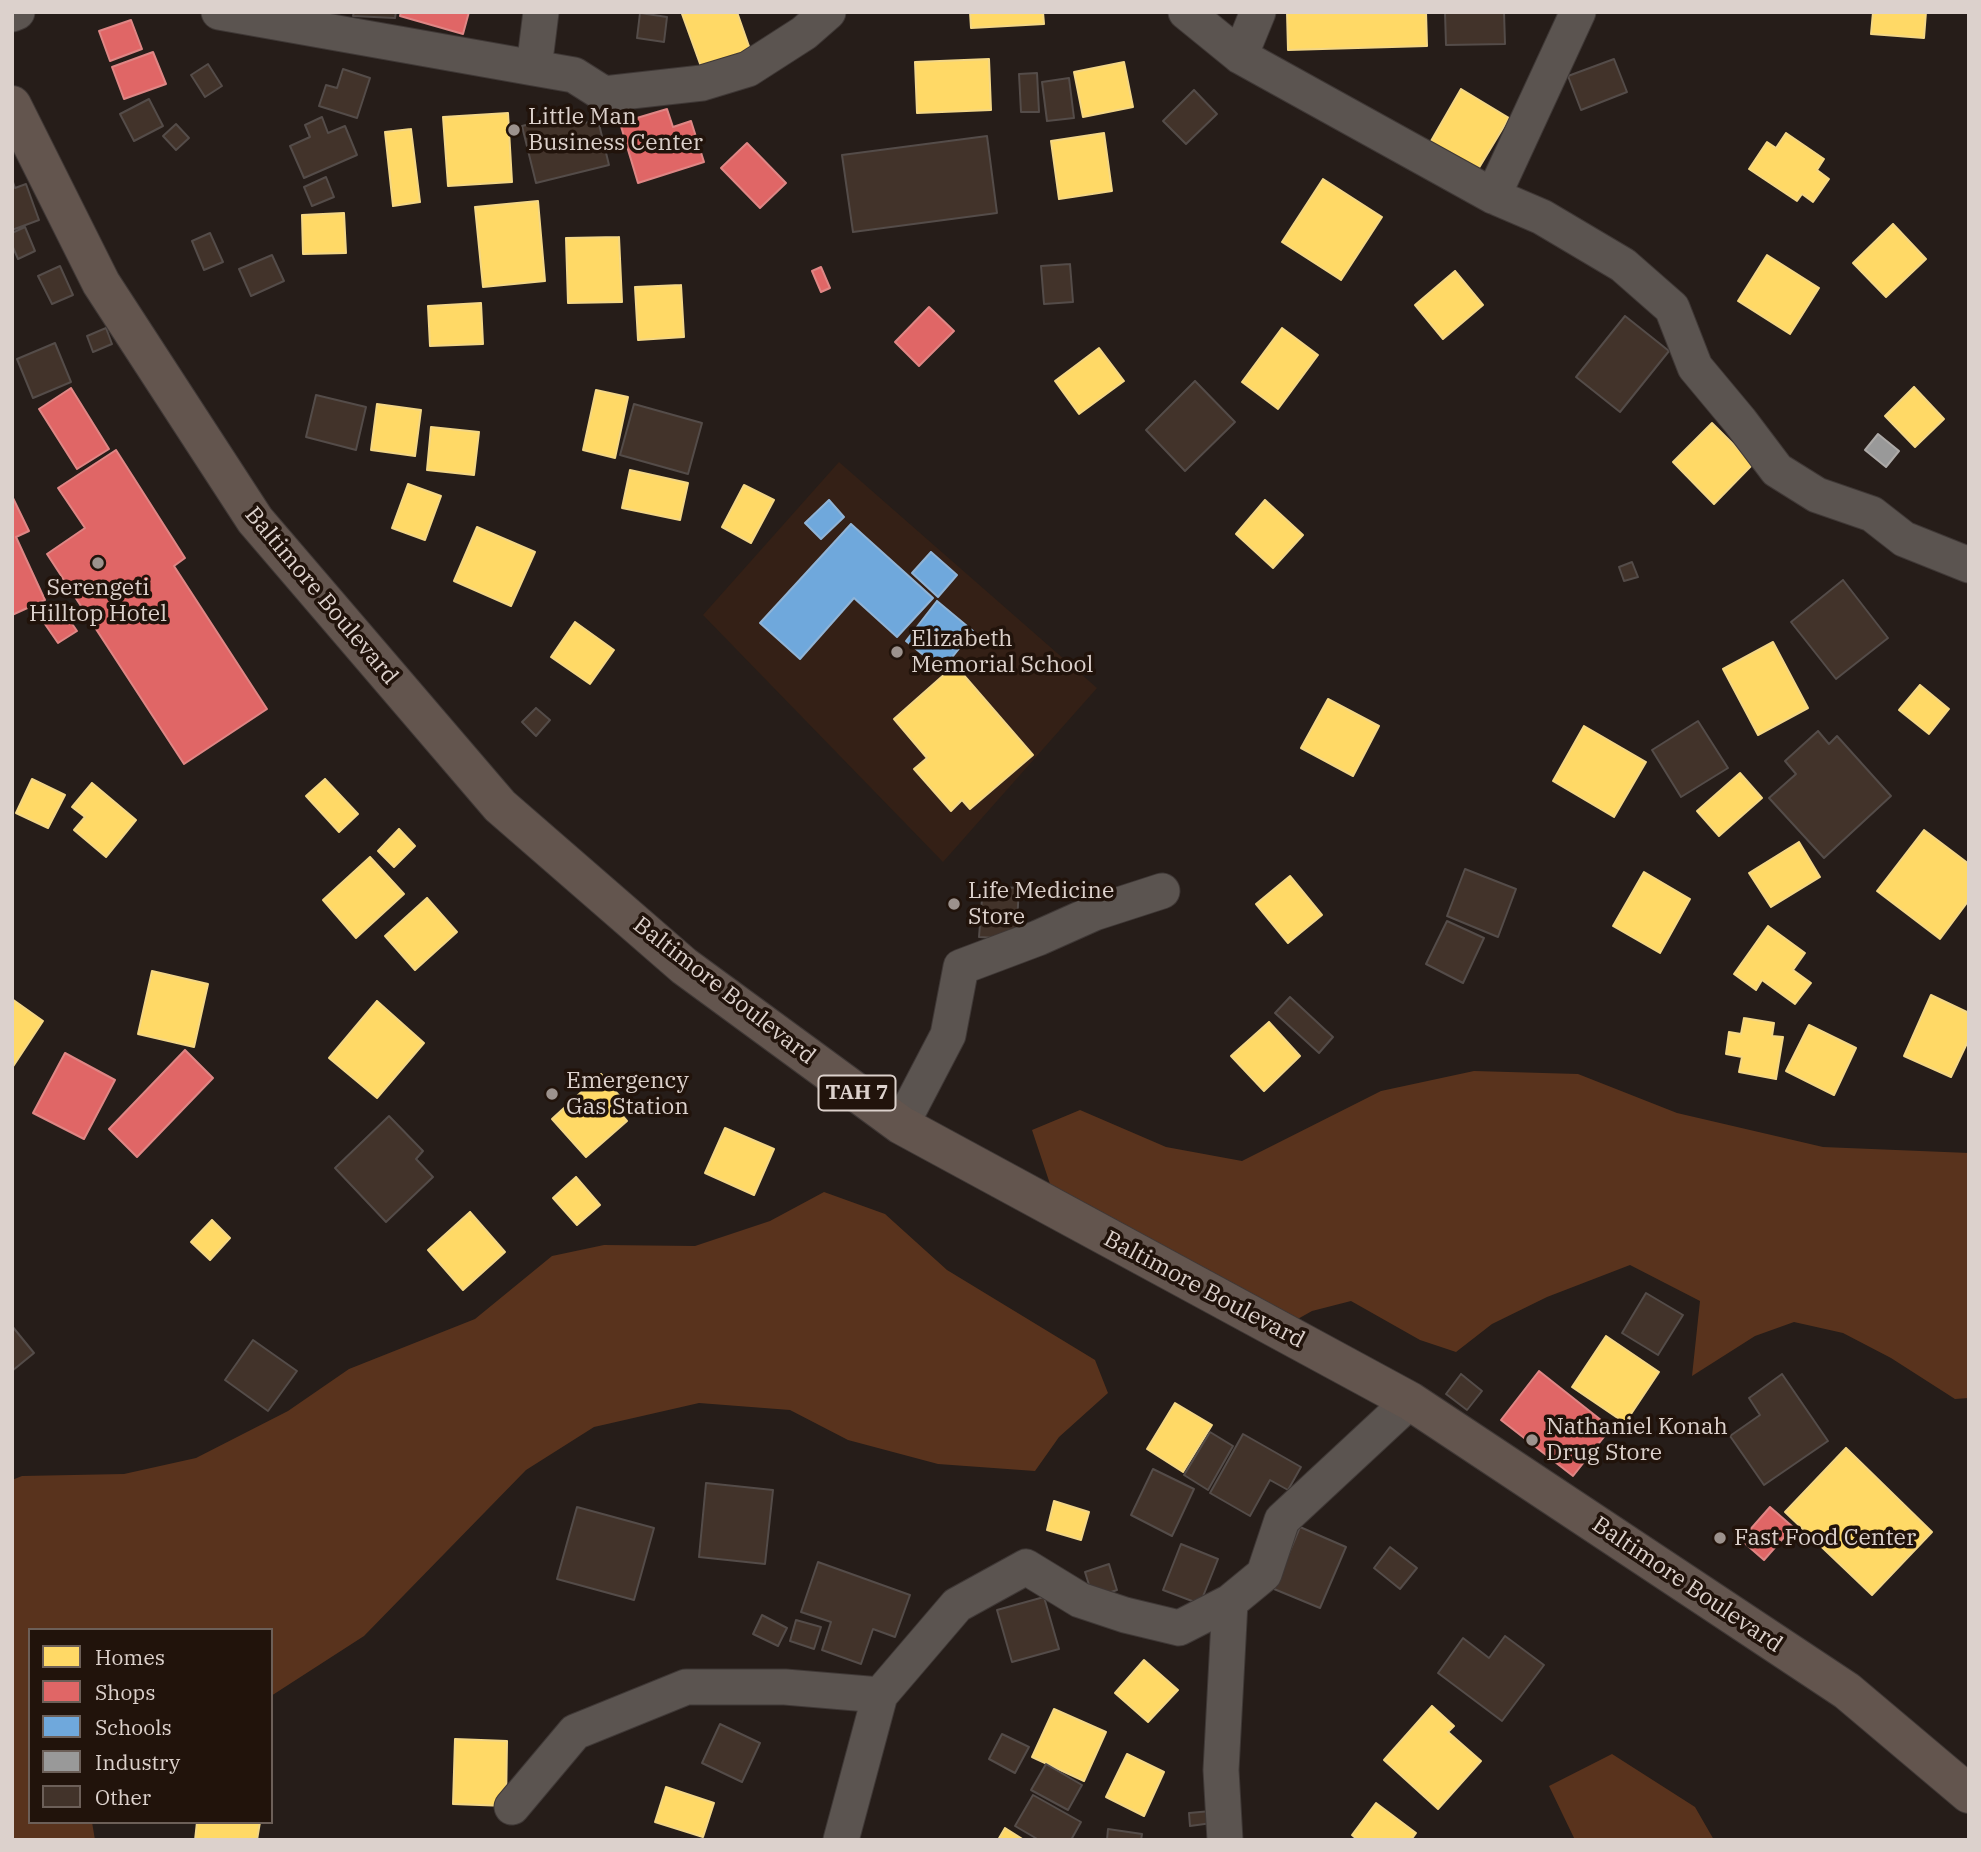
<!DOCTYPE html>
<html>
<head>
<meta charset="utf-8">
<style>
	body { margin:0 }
	#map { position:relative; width:1981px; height:1852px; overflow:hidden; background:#261d19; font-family:"IBM Plex Serif",serif }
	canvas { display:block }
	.frame { position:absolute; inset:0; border:14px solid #dcd1cc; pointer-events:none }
	.legend { position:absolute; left:28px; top:1628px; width:245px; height:196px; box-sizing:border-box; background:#21130b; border:2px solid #6c5f58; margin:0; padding:9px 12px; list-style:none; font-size:21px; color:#dcd1cc }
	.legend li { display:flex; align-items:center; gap:14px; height:35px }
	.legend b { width:35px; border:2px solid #6c5f58 }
</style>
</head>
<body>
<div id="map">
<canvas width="1981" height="1852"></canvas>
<div class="frame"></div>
<ul class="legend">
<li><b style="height:19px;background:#ffd966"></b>Homes</li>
<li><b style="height:19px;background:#e06666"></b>Shops</li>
<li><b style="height:19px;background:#6fa8dc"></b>Schools</li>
<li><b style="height:19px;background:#999"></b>Industry</li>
<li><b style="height:19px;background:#42332a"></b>Other</li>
</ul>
</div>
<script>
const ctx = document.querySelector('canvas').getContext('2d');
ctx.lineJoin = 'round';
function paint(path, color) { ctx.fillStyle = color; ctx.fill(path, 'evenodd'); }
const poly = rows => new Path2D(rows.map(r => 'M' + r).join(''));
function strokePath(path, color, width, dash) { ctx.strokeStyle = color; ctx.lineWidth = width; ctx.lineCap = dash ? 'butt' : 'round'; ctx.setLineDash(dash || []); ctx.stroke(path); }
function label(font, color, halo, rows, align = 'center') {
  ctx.font = font + ' "IBM Plex Serif",serif'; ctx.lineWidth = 7; ctx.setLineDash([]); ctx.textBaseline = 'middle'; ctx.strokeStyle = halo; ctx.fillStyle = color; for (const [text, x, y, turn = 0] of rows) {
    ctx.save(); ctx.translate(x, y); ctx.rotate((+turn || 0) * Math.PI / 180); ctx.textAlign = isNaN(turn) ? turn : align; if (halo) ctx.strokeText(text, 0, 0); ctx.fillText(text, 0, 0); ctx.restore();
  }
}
paint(poly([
	[839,462,1097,688,943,862,703,615]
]), '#342016');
paint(poly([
	[1474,1071,1578,1074,1677,1113,1823,1147,1969,1153,1969,1398,1955,1399,1891,1358,1843,1333,1794,1322,1755,1336,1692,1376,1700,1301,1630,1265,1547,1297,1492,1324,1456,1352,1420,1340,1351,1301,1312,1311,1262,1339,1063,1223,1032,1130,1080,1110,1166,1147,1242,1161,1381,1091],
	[824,1192,885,1214,947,1270,1095,1360,1108,1393,1059,1437,1035,1471,938,1464,848,1440,790,1410,699,1403,594,1427,526,1470,364,1636,271,1696,271,1630,30,1630,30,1822,92,1822,95,1840,12,1840,12,1480,22,1476,124,1474,196,1458,288,1411,349,1369,475,1319,552,1256,604,1245,695,1246,770,1221],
	[1612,1754,1695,1807,1714,1840,1575,1840,1549,1786]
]), '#59331d');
const homes = poly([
	[687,12,737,12,752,55,703,72,682,14,687,12],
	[970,12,1043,12,1044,24,971,28,970,12],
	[1287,12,1426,12,1427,46,1288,50,1287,12],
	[1873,12,1926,12,1924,38,1871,34,1873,12],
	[989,59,991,110,917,113,915,62,989,59],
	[1124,62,1133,107,1083,117,1074,72,1124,62],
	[1461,89,1509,118,1474,176,1427,148,1461,89],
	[508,113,512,182,448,186,443,117,508,113],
	[411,129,420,202,393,206,385,132,411,129],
	[1104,133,1112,191,1059,199,1051,141,1104,133],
	[1786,133,1824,159,1817,170,1829,179,1813,202,1802,194,1797,201,1749,169,1767,142,1776,148,1786,133],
	[1323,179,1382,217,1341,280,1282,242,1323,179],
	[538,201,545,281,483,287,475,207,538,201],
	[344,213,346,253,303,254,302,215,344,213],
	[1893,224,1926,259,1886,297,1853,263,1893,224],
	[619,237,622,302,568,303,566,238,619,237],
	[1767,255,1819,288,1790,334,1738,301,1767,255],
	[1455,271,1483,305,1443,339,1415,305,1455,271],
	[681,285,684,337,638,340,635,287,681,285],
	[481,303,483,344,430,346,428,306,481,303],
	[1282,328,1318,355,1278,409,1242,382,1282,328],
	[1099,348,1124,381,1079,414,1055,381,1099,348],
	[1914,387,1944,419,1915,447,1885,416,1914,387],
	[596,390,628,397,615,458,583,450,596,390],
	[377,404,421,410,415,456,371,450,377,404],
	[1712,423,1753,464,1714,504,1673,462,1712,423],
	[431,427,479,432,474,475,427,470,431,427],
	[630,470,688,483,680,520,622,508,630,470],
	[408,484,441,496,425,540,392,528,408,484],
	[744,485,774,500,751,543,722,527,744,485],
	[1265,500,1303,535,1273,568,1236,534,1265,500],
	[477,527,535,552,511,606,454,581,477,527],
	[575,622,614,650,590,684,551,657,575,622],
	[1773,642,1808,708,1758,735,1723,669,1773,642],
	[955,665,1033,755,970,809,962,800,951,811,914,769,927,758,894,719,955,665],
	[1920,685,1949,709,1929,734,1899,710,1920,685],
	[1328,699,1379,726,1353,776,1301,748,1328,699],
	[1584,726,1646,762,1614,817,1553,781,1584,726],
	[1740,773,1762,798,1719,836,1697,811,1740,773],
	[32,779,65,795,48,828,16,813,32,779],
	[325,779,358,814,339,832,306,796,325,779],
	[92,783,136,820,106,857,74,830,85,817,72,807,92,783],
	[399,829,415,846,394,867,378,851,399,829],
	[1924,830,1969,864,1969,900,1940,939,1877,891,1924,830],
	[1799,842,1820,877,1771,907,1749,873,1799,842],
	[370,857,404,894,356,938,323,900,370,857],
	[1644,872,1690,899,1660,953,1613,926,1644,872],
	[1290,876,1322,915,1288,943,1256,904,1290,876],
	[427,898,457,932,415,970,385,936,427,898],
	[1768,926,1805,953,1793,970,1811,983,1795,1004,1762,980,1756,990,1734,974,1768,926],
	[152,971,208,984,194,1047,138,1034,152,971],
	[1931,995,1969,1013,1969,1039,1951,1077,1904,1056,1931,995],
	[12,999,43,1021,12,1068,12,999],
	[377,1001,424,1043,377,1098,329,1058,377,1001],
	[1744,1018,1774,1023,1772,1036,1783,1037,1776,1079,1739,1072,1742,1057,1726,1054,1729,1032,1741,1034,1744,1018],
	[1269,1022,1300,1056,1264,1091,1231,1056,1269,1022],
	[1809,1025,1856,1048,1834,1095,1786,1071,1809,1025],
	[601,1074,621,1098,613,1105,627,1121,586,1157,552,1119,601,1074],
	[725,1128,774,1149,754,1195,705,1173,725,1128],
	[576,1177,600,1205,577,1225,553,1198,576,1177],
	[470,1212,505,1252,463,1290,428,1250,470,1212],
	[212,1220,230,1238,210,1260,191,1242,212,1220],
	[1606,1336,1659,1372,1625,1423,1572,1387,1606,1336],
	[1175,1403,1212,1425,1183,1472,1147,1449,1175,1403],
	[1846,1448,1932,1532,1872,1595,1785,1512,1846,1448],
	[1054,1501,1089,1512,1081,1540,1047,1530,1054,1501],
	[1144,1660,1178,1690,1148,1722,1115,1693,1144,1660],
	[1432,1706,1454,1726,1448,1732,1481,1761,1438,1809,1384,1760,1432,1706],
	[1054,1709,1106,1732,1084,1781,1032,1757,1054,1709],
	[455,1739,507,1741,506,1806,453,1804,455,1739],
	[1127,1754,1164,1772,1144,1816,1106,1797,1127,1754],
	[666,1787,714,1803,703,1837,655,1822,666,1787],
	[1376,1803,1416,1833,1411,1840,1358,1840,1352,1835,1376,1803],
	[197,1822,260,1822,257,1840,195,1840,197,1822],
	[1005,1828,1024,1840,998,1840,1005,1828]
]);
paint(homes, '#ffd966');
strokePath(homes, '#f4d785', 2);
const shops = poly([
	[401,12,469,12,463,34,400,16,401,12],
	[131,20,142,49,110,61,99,31,131,20],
	[153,52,166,84,124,99,112,67,153,52],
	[667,109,673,127,691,121,704,162,638,183,620,123,667,109],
	[747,143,786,183,760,208,721,168,747,143],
	[821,267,830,288,821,292,812,271,821,267],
	[929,307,954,331,919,366,895,342,929,307],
	[71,388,109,449,77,469,39,409,71,388],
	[116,450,185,558,174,566,267,709,184,764,47,554,85,528,58,488,116,450],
	[12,496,29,531,16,537,45,600,12,615,12,496],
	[57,602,77,631,58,643,38,614,57,602],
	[185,1050,213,1078,137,1157,109,1129,185,1050],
	[65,1053,115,1080,84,1139,33,1113,65,1053],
	[1539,1371,1611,1428,1573,1476,1501,1420,1539,1371],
	[1770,1507,1793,1527,1764,1560,1741,1540,1770,1507]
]);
paint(shops, '#e06666');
strokePath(shops, '#df8685', 2);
const schools = poly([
	[829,500,844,517,821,539,805,523,829,500],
	[851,524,933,598,897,637,854,598,800,659,760,623,851,524],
	[931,552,957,575,938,597,912,573,931,552],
	[937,601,973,631,942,670,906,641,937,601]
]);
paint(schools, '#6fa8dc');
strokePath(schools, '#90b4d7', 2);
const industry = poly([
	[1878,434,1899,451,1886,467,1865,450,1878,434]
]);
paint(industry, '#999');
strokePath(industry, '#adaaa8', 2);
const building = poly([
	[354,12,396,12,395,18,353,16,354,12],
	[1445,12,1504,12,1505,44,1446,45,1445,12],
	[640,13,667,17,664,42,637,38,640,13],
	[1614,59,1627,92,1581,110,1568,76,1614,59],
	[208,64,222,86,205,97,191,75,208,64],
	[343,69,370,78,357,118,319,106,326,85,337,88,343,69],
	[1037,73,1039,112,1021,112,1019,74,1037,73],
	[1069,78,1074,118,1047,121,1042,82,1069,78],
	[1194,90,1217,114,1186,144,1163,121,1194,90],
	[149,99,163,126,134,141,120,114,149,99],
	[568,114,571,126,598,120,609,165,536,183,522,126,568,114],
	[322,117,328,133,345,126,357,155,304,178,290,146,310,137,305,125,322,117],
	[176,124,189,138,176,150,163,136,176,124],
	[987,136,997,213,853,232,842,155,987,136],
	[326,177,334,197,312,206,304,187,326,177],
	[12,179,15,188,26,184,39,220,12,230,12,179],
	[25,227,35,251,18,259,12,245,12,233,25,227],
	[210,233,223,262,204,270,192,241,210,233],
	[272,255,284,281,251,296,239,269,272,255],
	[1070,264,1073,302,1044,304,1041,266,1070,264],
	[60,266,73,295,52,304,38,276,60,266],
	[1625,316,1669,351,1620,412,1576,377,1625,316],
	[106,328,112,344,93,352,87,336,106,328],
	[55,343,71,382,33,398,17,359,55,343],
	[1195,381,1235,422,1185,471,1146,430,1195,381],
	[316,395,366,407,356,450,306,437,316,395],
	[634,404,702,423,688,474,620,455,634,404],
	[1632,562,1638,577,1624,581,1619,567,1632,562],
	[1843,580,1888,638,1836,679,1791,622,1843,580],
	[536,708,550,720,536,736,522,722,536,708],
	[1698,721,1728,768,1681,797,1652,750,1698,721],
	[1818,731,1829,744,1837,736,1891,796,1824,858,1769,798,1796,774,1785,761,1818,731],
	[1465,869,1516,889,1498,937,1447,916,1465,869],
	[983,886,1019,888,1016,939,979,937,983,886],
	[1447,921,1484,938,1463,983,1426,964,1447,921],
	[1290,997,1333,1037,1319,1053,1275,1013,1290,997],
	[389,1116,423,1151,416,1159,433,1177,386,1222,335,1168,389,1116],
	[1646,1293,1683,1315,1658,1355,1622,1333,1646,1293],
	[12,1326,34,1353,12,1371,12,1326],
	[253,1340,297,1371,268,1411,225,1380,253,1340],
	[1461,1374,1482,1391,1467,1410,1446,1394,1461,1374],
	[1782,1374,1828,1441,1764,1485,1730,1436,1760,1415,1749,1398,1782,1374],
	[1210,1432,1233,1446,1208,1490,1184,1475,1210,1432],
	[1243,1434,1301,1467,1288,1490,1270,1480,1250,1516,1210,1493,1243,1434],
	[1153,1469,1194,1489,1172,1536,1131,1515,1153,1469],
	[706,1483,773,1490,765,1564,699,1557,706,1483],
	[577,1507,654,1528,634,1600,557,1579,577,1507],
	[1300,1527,1346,1547,1320,1608,1274,1589,1300,1527],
	[1181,1544,1218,1559,1200,1604,1163,1590,1181,1544],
	[1390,1547,1417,1568,1400,1589,1374,1568,1390,1547],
	[818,1562,910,1595,895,1637,873,1629,861,1664,822,1650,831,1622,801,1612,818,1562],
	[1109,1564,1117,1590,1093,1598,1085,1572,1109,1564],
	[1044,1597,1059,1649,1012,1662,997,1610,1044,1597],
	[762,1615,787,1628,778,1646,753,1634,762,1615],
	[796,1620,821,1627,814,1649,790,1641,796,1620],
	[1505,1636,1544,1665,1502,1721,1438,1673,1463,1638,1489,1658,1505,1636],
	[720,1724,760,1743,742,1782,702,1763,720,1724],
	[1002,1734,1029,1747,1015,1773,989,1759,1002,1734],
	[1046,1764,1082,1785,1068,1810,1031,1790,1046,1764],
	[1033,1795,1081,1822,1071,1840,1039,1840,1015,1826,1033,1795],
	[1211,1811,1212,1823,1190,1826,1189,1813,1211,1811],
	[1108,1829,1142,1834,1141,1840,1107,1840,1108,1829]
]);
paint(building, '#42332a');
strokePath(building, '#544c49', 2);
const minor = poly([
	[219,12,534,68,541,12],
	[1186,12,1240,56,1493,196,1542,217,1623,265,1672,308,1695,367,1740,421,1777,470,1817,495,1872,514,1904,539,1969,565],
	[12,14,17,12],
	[1240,56,1258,12],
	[534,68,574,75,604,94,702,83,748,69,804,33,828,12],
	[1493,196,1578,12],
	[901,1125,948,1035,961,967,1038,938,1094,913,1162,891],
	[512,1807,575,1732,686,1687,785,1687,880,1695],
	[841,1840,880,1695,957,1605,1026,1567,1080,1600,1125,1615,1179,1628,1230,1602,1264,1574,1282,1520,1410,1401],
	[1225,1840,1221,1770,1230,1602]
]);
const highway = poly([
	[12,105,101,283,255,520,500,806,684,966,901,1125,1410,1401,1847,1691,1969,1794]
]);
strokePath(minor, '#3f3836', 37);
strokePath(highway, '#3f3836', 40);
strokePath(minor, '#5b5450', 35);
strokePath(highway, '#63554e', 38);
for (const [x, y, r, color] of [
	[514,130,7,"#9c928d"],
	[98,563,7,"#9c928d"],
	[897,652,7,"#9c928d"],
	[954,904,7,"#9c928d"],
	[552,1094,7,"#9c928d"],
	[1532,1440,7,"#9c928d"],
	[1720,1538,7,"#9c928d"]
]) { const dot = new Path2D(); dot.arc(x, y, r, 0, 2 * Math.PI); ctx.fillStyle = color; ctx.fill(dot); strokePath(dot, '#21130b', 2.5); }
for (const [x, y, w] of [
	[857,1093,77]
]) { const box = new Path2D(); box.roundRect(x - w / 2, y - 17.5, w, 35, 5); ctx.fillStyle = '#21130b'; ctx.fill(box); strokePath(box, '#dcd1cc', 2); }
label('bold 21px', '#dcd1cc', null, [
	["TAH 7",857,1093]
]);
label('23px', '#dcd1cc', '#21130b', [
	["Little Man",528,117],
	["Business Center",528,143],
	["Serengeti",98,588,"center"],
	["Hilltop Hotel",98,614,"center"],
	["Elizabeth",911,639],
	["Memorial School",911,665],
	["Life Medicine",968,891],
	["Store",968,917],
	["Emergency",566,1081],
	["Gas Station",566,1107],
	["Nathaniel Konah",1546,1427],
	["Drug Store",1546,1453],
	["Fast Food Center",1734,1538]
], 'left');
label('23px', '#dcd1cc', '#21130b', [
	["Baltimore Boulevard",321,596,50],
	["Baltimore Boulevard",724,991,38],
	["Baltimore Boulevard",1204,1290,28],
	["Baltimore Boulevard",1687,1585,34]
]);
</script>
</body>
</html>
